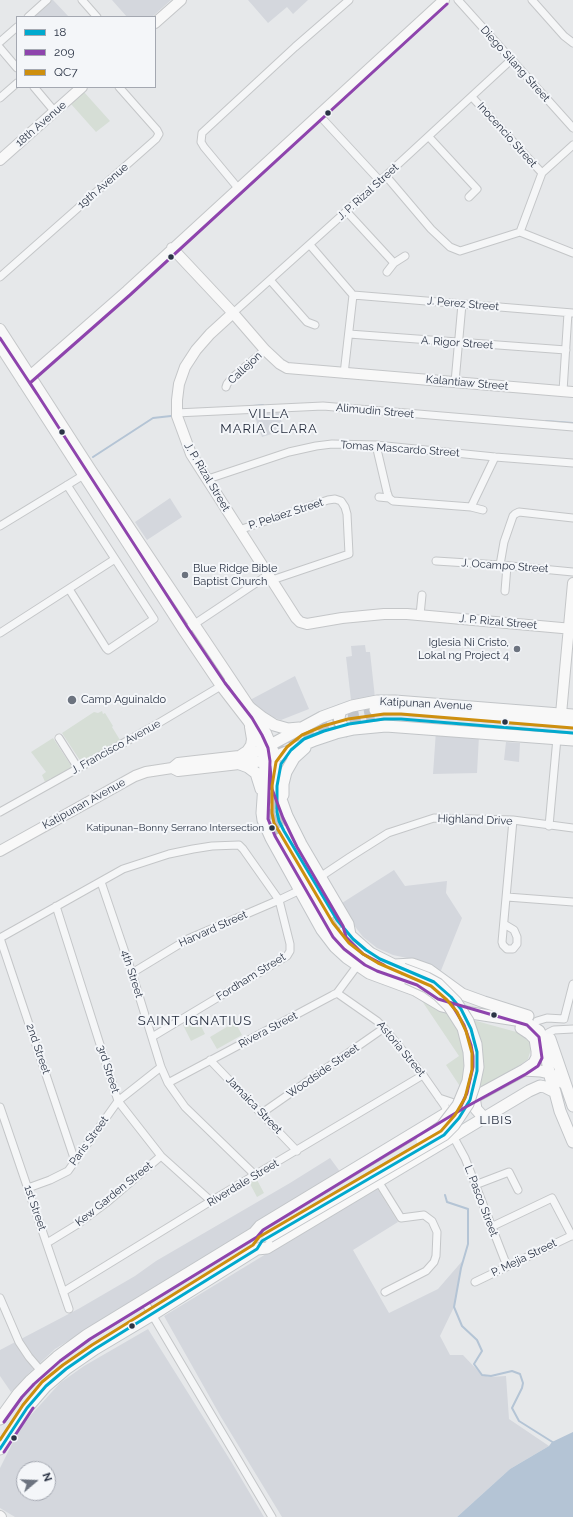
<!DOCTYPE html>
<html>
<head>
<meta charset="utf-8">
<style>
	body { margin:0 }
	#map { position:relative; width:573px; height:1517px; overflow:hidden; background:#e6e8ea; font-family:Raleway,sans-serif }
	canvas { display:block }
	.legend { position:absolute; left:16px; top:16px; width:140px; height:72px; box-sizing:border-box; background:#f4f6f9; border:1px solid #a4a8b1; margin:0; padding:5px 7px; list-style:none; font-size:12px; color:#2b3445 }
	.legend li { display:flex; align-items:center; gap:8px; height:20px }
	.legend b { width:20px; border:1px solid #a4a8b1 }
	.north { position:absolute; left:16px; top:1461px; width:40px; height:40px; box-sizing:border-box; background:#f4f6f9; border:1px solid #a4a8b1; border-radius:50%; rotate:71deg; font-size:11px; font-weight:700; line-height:16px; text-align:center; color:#2b3445 }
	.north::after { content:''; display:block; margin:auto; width:14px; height:18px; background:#6c737f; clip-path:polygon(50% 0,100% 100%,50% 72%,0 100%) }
</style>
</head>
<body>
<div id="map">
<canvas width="573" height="1517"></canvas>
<ul class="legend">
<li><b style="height:5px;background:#00a9ce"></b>18</li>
<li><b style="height:5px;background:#8e44ad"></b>209</li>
<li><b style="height:5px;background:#ce8f0e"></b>QC7</li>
</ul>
<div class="north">N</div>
</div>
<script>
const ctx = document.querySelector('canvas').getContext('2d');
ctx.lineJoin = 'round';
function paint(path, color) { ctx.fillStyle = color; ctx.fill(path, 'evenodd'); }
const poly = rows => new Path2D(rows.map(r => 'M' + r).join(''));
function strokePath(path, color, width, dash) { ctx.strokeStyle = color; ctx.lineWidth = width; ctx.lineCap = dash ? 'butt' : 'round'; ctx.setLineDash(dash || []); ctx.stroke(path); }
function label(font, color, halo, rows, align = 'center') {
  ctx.font = font + ' Raleway,sans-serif'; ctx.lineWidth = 4; ctx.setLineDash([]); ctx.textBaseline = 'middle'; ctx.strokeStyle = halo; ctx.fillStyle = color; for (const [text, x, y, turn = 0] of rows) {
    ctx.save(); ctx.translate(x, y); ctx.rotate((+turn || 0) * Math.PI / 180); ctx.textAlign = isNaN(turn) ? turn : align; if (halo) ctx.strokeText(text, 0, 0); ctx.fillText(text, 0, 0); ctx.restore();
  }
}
paint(poly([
	[51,0,53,0,69,17,31,17],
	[112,0,171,0,152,17,127,17],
	[248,0,308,0,293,14,287,7,268,23],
	[278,410,284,430,262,437,253,411],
	[170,498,182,517,147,540,135,522],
	[365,645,366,652,370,652,375,698,351,700,346,657,352,656,351,646],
	[295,676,309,709,281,720,271,717,250,700],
	[436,731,479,736,477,773,433,774],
	[506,742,520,743,519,762,504,760],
	[394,870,405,886,447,881,446,893,462,918,440,973,416,960,393,955,377,948,363,937,350,920,342,903],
	[330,1158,341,1173,55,1349,27,1375,11,1392,0,1376,0,1350,80,1308,135,1276,156,1261,290,1183],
	[377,1188,398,1222,353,1250,389,1313,438,1289,464,1259,461,1268,454,1307,440,1336,450,1355,463,1355,482,1375,490,1377,506,1376,509,1419,549,1446,510,1469,457,1517,282,1517,221,1417,164,1316,294,1237],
	[148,1329,232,1463,264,1517,15,1517,0,1508,0,1468,21,1426,60,1383,84,1366],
	[24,1469,48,1469,48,1493,24,1493]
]), '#d4d7dd');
paint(poly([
	[84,92,110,121,96,132,71,104],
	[102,711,103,714,105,713,113,726,112,727,120,740,81,762,62,733,94,712,98,713],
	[53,738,72,767,52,779,51,778,45,782,42,775,46,772,31,752],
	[418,995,440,1011,520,1033,527,1038,531,1045,531,1049,528,1059,523,1063,467,1097,446,1065,459,1056],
	[197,1018,205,1034,191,1041,183,1025],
	[235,1022,242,1035,217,1049,210,1037],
	[256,1178,264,1193,257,1197,249,1182]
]), '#d6ded6');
paint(poly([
	[573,1432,573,1517,457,1517,510,1469,549,1446,552,1442]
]), '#b4c4d5');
strokePath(poly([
	[253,406,263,405],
	[546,421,573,423],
	[93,457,153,418,171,416],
	[445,1195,447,1202,468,1209,468,1244,461,1268,454,1307,462,1326,477,1340,482,1351,474,1364,482,1375,491,1376,512,1371,520,1374,523,1383,522,1388,512,1408,519,1421,554,1443]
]), '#b4c4d5', 2);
strokePath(poly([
	[334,727,349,724,375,720],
	[276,798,278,817,284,831],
	[277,835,270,817,269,800,274,765,281,748,296,737,314,728,344,716,375,710]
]), '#c1c4c9', 11, [11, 5.5]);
const street = poly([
	[82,0,97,17],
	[458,0,573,128],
	[532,0,564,36,573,43],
	[28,17,47,0],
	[0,42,17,27],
	[0,48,17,68],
	[34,87,55,112],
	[472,97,542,173],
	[0,98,17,83],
	[319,115,380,181],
	[429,137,477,189,469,197],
	[386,176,431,229,450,247,460,251,520,232,542,173,573,145],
	[238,188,204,147,201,142,202,133,295,47,349,0],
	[347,212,394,263],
	[520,232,573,253],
	[310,245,353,295,344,374],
	[387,272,394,263,405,256],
	[0,277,156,139,159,134,157,130,119,87],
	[270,280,307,322,315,325],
	[353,295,573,313],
	[233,313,380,181,511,60],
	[349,334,566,350],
	[455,382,462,304],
	[226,387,227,384,231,379,265,350],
	[563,391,568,313],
	[176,413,323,406,573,427],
	[376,445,387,492,389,498,393,501,471,507,483,510],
	[208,479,289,452,316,446,332,444,376,445,495,457,573,463],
	[67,485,154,619,108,650,106,648,69,589],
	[379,497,389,498],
	[471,507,495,457],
	[0,526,87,473],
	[239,530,328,500,335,499,341,501,345,507,347,514,349,554,272,580],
	[436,561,500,565,573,572],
	[500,565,504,542,513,516,515,514,519,512,573,518],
	[505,591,507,566],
	[420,615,422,595],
	[184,631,268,575],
	[0,633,115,559],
	[59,738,78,768],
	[0,812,152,727,231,680],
	[549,826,557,738],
	[320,877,350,857,388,833,434,818,513,820,573,828],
	[101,882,132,973,161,1067,168,1083,185,1107,255,1175],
	[507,897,573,902],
	[56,906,118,1101,161,1156,211,1201],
	[504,924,514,930,517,937,517,944,513,949,507,949,503,945,502,942,513,820],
	[0,938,123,869,169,854,193,849,212,846,239,845,243,849,279,900,290,944,290,951,287,956,152,1037],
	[0,938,75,1161],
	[132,973,188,939,279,900,298,891],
	[337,993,377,1021,384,1028,423,1075,444,1105,448,1112],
	[564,1019,573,984],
	[537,1021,547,1018,564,1019],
	[548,1033,554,1030,573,1029],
	[210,1060,297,1151],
	[168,1083,333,995,337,993,357,966],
	[439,1098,460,1105],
	[0,1107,69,1309],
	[262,1113,384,1028],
	[453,1136,465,1158,507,1266],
	[378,1181,401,1218,424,1215,432,1221,437,1232,436,1256,434,1262,426,1271,385,1292],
	[475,1185,509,1172,518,1190],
	[28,1188,50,1180,68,1171,118,1101,161,1067],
	[491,1227,552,1198,572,1236],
	[47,1243,78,1224,106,1203,161,1156],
	[475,1282,573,1235],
	[63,1292,211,1201,423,1075],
	[0,1298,19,1342,29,1357,41,1371],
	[144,1301,272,1517]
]);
const secondary = poly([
	[155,23,181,0],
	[0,160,82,87],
	[172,248,233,313,265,350,280,364,287,368,573,392],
	[233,313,210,334,196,350,185,367,179,384,177,400,177,416,191,454,296,618,300,622,307,624,342,618,384,614,407,614,573,629],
	[0,329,91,470,249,706,266,733,271,745],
	[0,346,184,631,221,686,248,721,258,738,263,749,253,753,239,756,178,763,172,768,146,772,135,776,0,851],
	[23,382,127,291,444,0],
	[561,714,573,583],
	[241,755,247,751,251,745,252,739,250,727],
	[172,768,178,771,265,761],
	[0,1516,1,1517]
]);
const primary = poly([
	[249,707,263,718,274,725,288,729,299,728],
	[341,710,339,717,340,722,345,731],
	[375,710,399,709,573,723],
	[573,715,395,701,377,701,352,706,322,717,263,749,265,770,262,813,263,820,271,838,322,930,335,947,347,958,369,973,415,990,442,1006,471,1013,516,1020,527,1023,539,1031,545,1043,549,1073,555,1092,560,1111,573,1142],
	[273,751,277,788,287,816,301,844,348,924,350,935],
	[265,761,315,740,336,733,354,729,386,726,573,740],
	[240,764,248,767,256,773,261,789],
	[283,795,283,784,286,772,294,758,305,748],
	[284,831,332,912],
	[280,839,332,929,343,943,353,953,366,962,400,975],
	[345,931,370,953,400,968],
	[395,965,412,964,429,970,462,994,484,1002,528,1016],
	[521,1028,530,1034,535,1039,537,1051,537,1057,534,1063,524,1070],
	[550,1039,573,1106],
	[474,1097,476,1109,484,1118],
	[0,1419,18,1394,31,1380,57,1357,87,1335,254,1233,260,1226,460,1105,524,1070,540,1071,549,1073,565,1084],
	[0,1449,27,1408,46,1386,66,1369,95,1349,152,1315,257,1249,267,1248,529,1091,540,1086,545,1087,555,1092]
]);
strokePath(street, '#c4c6c8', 9);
strokePath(secondary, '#c4c6c8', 12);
strokePath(primary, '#c2c5c8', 13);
strokePath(street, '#f5f6f7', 7);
strokePath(secondary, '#f8f8f8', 10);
strokePath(primary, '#f8f8f8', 11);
const primaryBridge = poly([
	[407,978,427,987,438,995,449,1006,463,1028,469,1052,470,1066,468,1081,458,1105,442,1126,422,1140],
	[269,1237,444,1135,454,1125,468,1104,474,1086,478,1067,476,1044,468,1021,456,1002,438,984,427,978,403,969]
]);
strokePath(primaryBridge, '#c2c5c8', 13, []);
strokePath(primaryBridge, '#f8f8f8', 11);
strokePath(poly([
	[0,1449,27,1408,46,1386,66,1369,95,1349,257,1249,262,1241,444,1135,459,1118,470,1100,477,1071,477,1052,471,1029,461,1009,451,997,434,982,380,959,366,950,353,939,337,920,284,831,279,821,277,812,277,786,281,764,291,750,304,739,324,731,349,724,384,719,401,719,573,733]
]), '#00a9ce', 3);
strokePath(poly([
	[0,338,37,394],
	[270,766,272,789,283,818,297,847,343,926,346,937,363,954,384,965],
	[452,1005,464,1025,471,1045,473,1056,473,1067,467,1093,461,1106],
	[4,1422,22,1397,34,1384,60,1361,90,1339,257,1237,263,1230,391,1152,464,1108,526,1074,538,1066,542,1058,539,1037,527,1025,438,999,417,985,377,971,365,965,344,949,333,937,275,836,268,819,270,761,268,748,262,735,252,718,225,683,188,628,30,383,130,295,447,4],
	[4,1452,33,1408]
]), '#8e44ad', 3);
strokePath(poly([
	[0,1440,23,1405,42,1382,63,1365,92,1345,253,1245,259,1237,441,1131,455,1115,465,1098,472,1070,472,1053,466,1031,457,1012,447,1000,431,986,378,963,363,954,349,943,333,923,280,833,274,823,272,813,272,786,276,762,287,747,302,735,323,726,348,719,384,714,401,714,573,728]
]), '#ce8f0e', 3);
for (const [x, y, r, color] of [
	[328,113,3.5,"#2b3445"],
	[171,257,3.5,"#2b3445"],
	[62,432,3.5,"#2b3445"],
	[185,575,4,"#6c737f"],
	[517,649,4,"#6c737f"],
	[72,700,5,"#6c737f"],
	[505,722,3.5,"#2b3445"],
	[272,828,3.5,"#2b3445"],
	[494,1015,3.5,"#2b3445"],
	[132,1326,3.5,"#2b3445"],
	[14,1438,3.5,"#2b3445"]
]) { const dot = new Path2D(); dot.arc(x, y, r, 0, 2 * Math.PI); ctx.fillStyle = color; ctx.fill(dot); strokePath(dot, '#f4f6f9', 1.5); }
label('10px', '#2b3445', '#f4f6f9', [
	["Katipunan–Bonny Serrano Intersection",264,828]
], 'right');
label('11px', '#2b3445', '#f4f6f9', [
	["Diego Silang Street",515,64,48],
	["18th Avenue",41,124,-41],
	["Inocencio Street",507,135,48],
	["19th Avenue",103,186,-41],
	["J. P. Rizal Street",368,192,-42],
	["J. Perez Street",463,304,5],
	["A. Rigor Street",457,343,4],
	["Callejon",245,368,-43],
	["Kalantiaw Street",467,383,5],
	["Alimudin Street",375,411,5],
	["Tomas Mascardo Street",400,449,4],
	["J. P. Rizal Street",207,477,59],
	["P. Pelaez Street",286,514,-18],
	["J. Ocampo Street",505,566,4],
	["J. P. Rizal Street",498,622,5],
	["Katipunan Avenue",426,704,3],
	["J. Francisco Avenue",116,747,-29],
	["Katipunan Avenue",84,804,-29],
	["Highland Drive",475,820,2],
	["Harvard Street",213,929,-24],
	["4th Street",132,974,72],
	["Fordham Street",251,977,-32],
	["Rivera Street",268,1030,-28],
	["2nd Street",38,1049,71],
	["Astoria Street",401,1049,50],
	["3rd Street",108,1069,72],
	["Woodside Street",323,1071,-35],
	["Jamaica Street",254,1105,46],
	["Paris Street",89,1141,-54],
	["Riverdale Street",243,1183,-31],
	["Kew Garden Street",114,1194,-39],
	["L. Pasco Street",481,1201,69],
	["1st Street",35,1208,71],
	["P. Mejia Street",524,1258,-26]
]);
label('11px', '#2b3445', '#f4f6f9', [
	["Blue Ridge Bible",193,569],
	["Baptist Church",193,582],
	["Iglesia Ni Cristo,",509,643,"right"],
	["Lokal ng Project 4",509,656,"right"],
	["Camp Aguinaldo",81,700]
], 'left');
ctx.letterSpacing = '1px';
label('12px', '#1d2536', '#f4f6f9', [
	["LIBIS",496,1120]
]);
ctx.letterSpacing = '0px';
ctx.letterSpacing = '1px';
label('13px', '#1d2536', '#f4f6f9', [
	["VILLA",269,414],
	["MARIA CLARA",269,429],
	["SAINT IGNATIUS",195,1021]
]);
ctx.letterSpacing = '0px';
</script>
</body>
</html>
